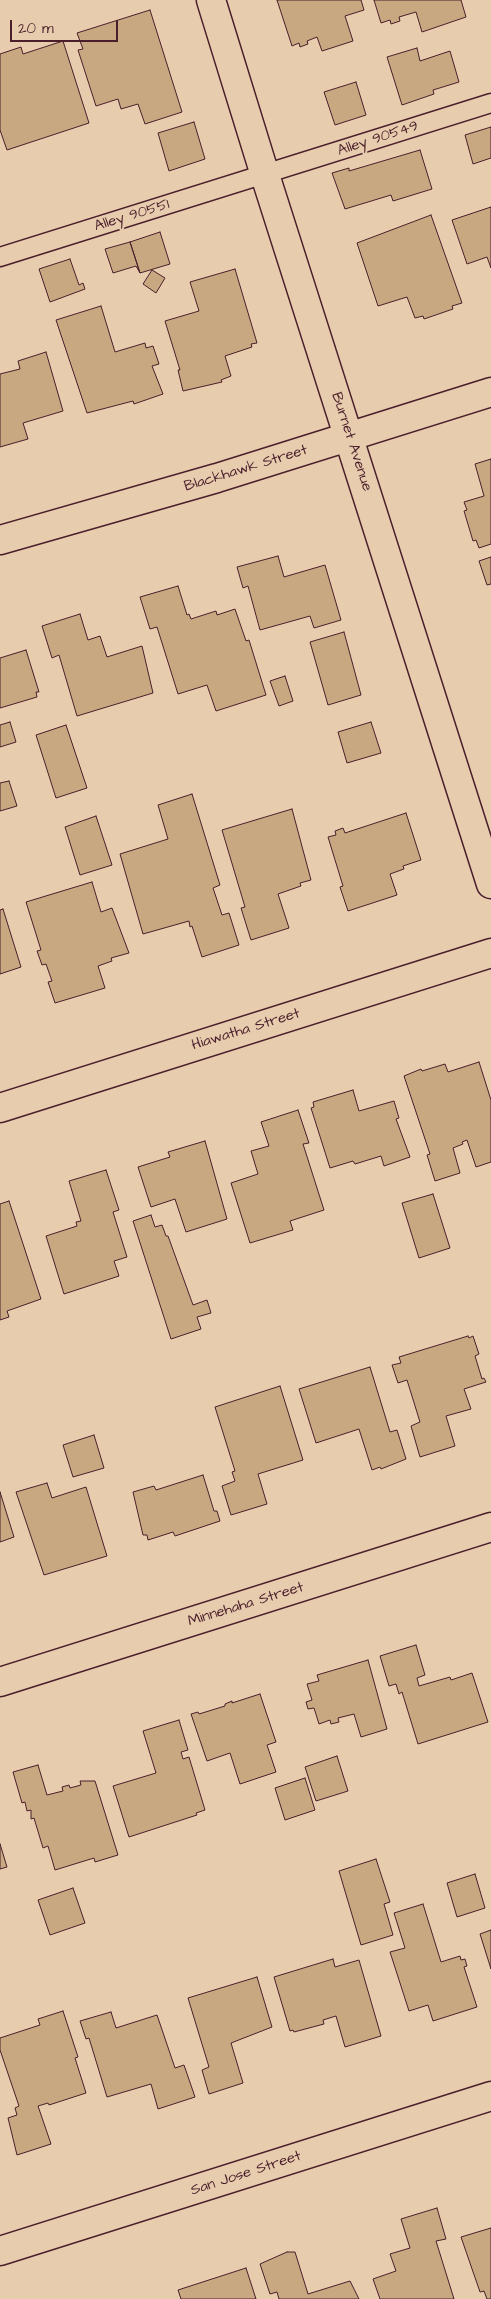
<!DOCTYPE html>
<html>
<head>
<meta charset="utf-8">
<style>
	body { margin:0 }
	#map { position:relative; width:491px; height:2299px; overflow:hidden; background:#e7ccae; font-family:"Architects Daughter",sans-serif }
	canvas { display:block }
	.scale { position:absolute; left:10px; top:20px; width:108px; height:22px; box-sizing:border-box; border:2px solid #4a1f2b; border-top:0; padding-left:6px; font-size:15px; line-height:18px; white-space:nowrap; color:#4a1f2b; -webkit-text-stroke:4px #e7ccae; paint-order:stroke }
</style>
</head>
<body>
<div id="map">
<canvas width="491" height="2299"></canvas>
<div class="scale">20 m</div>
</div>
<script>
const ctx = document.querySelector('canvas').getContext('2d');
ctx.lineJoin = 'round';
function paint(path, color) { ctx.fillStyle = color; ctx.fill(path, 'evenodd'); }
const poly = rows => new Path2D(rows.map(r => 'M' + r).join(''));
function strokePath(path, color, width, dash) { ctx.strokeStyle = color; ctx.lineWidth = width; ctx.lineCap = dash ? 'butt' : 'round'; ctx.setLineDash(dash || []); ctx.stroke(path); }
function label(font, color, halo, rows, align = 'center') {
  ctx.font = font + ' "Architects Daughter",sans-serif'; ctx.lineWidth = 4; ctx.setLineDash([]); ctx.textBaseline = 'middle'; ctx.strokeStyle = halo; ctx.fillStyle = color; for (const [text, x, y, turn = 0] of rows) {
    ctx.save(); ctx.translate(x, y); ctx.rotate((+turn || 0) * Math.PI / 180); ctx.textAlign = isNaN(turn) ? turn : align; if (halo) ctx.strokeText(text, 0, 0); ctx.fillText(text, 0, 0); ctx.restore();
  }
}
const building = poly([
	[277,0,361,0,364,10,345,16,353,41,322,51,317,37,307,41,308,44,300,47,299,43,292,46,277,0],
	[374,0,461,0,466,17,422,32,416,12,399,17,400,21,391,24,390,20,381,23,374,0],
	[150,10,182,112,145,124,138,104,121,109,118,99,96,106,78,50,83,49,77,33,150,10],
	[63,41,89,123,7,150,0,130,0,54,21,47,23,54,63,41],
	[417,48,420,61,450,51,459,82,433,90,434,94,402,105,387,57,417,48],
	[356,82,366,115,335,125,324,92,356,82],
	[194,122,205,159,169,171,158,133,194,122],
	[491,127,491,158,473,164,465,135,491,127],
	[420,150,432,189,393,201,391,195,345,209,332,173,349,168,349,171,420,150],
	[491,207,491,268,487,257,467,264,452,220,491,207],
	[431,215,462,303,452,306,453,309,424,319,423,316,415,318,407,297,378,306,357,243,431,215],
	[160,232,170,264,140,273,130,242,160,232],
	[130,242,140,273,136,266,113,273,105,249,130,242],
	[70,259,79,285,83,283,85,289,50,302,39,269,70,259],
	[235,269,257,343,251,344,252,347,225,356,231,376,221,380,222,382,183,391,178,370,180,370,165,321,199,311,190,282,235,269],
	[152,270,165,278,156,293,143,284,152,270],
	[101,306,115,352,145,343,146,348,153,346,159,364,152,366,163,394,134,404,133,401,87,413,56,320,101,306],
	[46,352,63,411,23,423,28,439,0,447,0,374,20,369,18,361,46,352],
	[491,459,491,544,479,548,476,540,473,541,464,511,467,510,464,502,484,496,475,464,491,459],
	[278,556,284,577,325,565,341,620,314,628,310,616,260,630,248,586,243,588,237,567,278,556],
	[491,557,491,584,487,585,479,561,491,557],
	[178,586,187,615,189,614,191,619,216,611,217,615,235,609,246,641,249,640,266,695,216,711,207,685,178,694,157,627,150,629,140,597,178,586],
	[80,614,88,640,100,636,107,657,142,646,153,693,77,716,59,655,52,658,42,626,80,614],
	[344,632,361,695,328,705,310,642,344,632],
	[26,650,39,692,36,692,37,697,0,708,0,658,26,650],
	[285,676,293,701,279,706,270,681,285,676],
	[10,722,16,742,0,747,0,725,10,722],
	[371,722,381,753,347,763,338,732,371,722],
	[66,725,87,788,56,798,36,735,66,725],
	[9,781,17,806,0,811,0,783,9,781],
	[192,794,220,885,213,888,222,915,229,913,239,945,202,957,192,926,190,927,189,921,143,934,120,854,168,839,158,805,192,794],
	[292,809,311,880,300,883,301,886,278,894,289,928,251,940,241,908,245,907,222,830,292,809],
	[406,813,421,860,403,866,404,869,390,874,397,895,348,911,340,887,343,886,328,837,336,835,335,831,343,828,345,833,406,813],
	[96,816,112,865,80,875,65,827,96,816],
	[92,882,101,912,112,908,129,953,111,958,112,961,98,966,105,988,55,1003,48,982,52,981,46,964,42,965,37,951,41,950,26,902,92,882],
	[3,909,21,967,0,974,0,910,3,909],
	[479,1062,491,1100,491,1162,476,1167,467,1140,462,1142,463,1144,453,1148,460,1173,435,1181,427,1155,430,1154,404,1076,421,1069,422,1071,445,1064,448,1072,479,1062],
	[353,1090,359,1111,394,1101,399,1118,396,1119,410,1157,384,1166,381,1156,355,1164,353,1161,330,1168,311,1108,314,1107,313,1102,353,1090],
	[298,1110,309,1143,303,1144,324,1210,290,1221,293,1230,250,1243,231,1183,258,1174,251,1151,269,1146,261,1122,298,1110],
	[205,1141,227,1219,186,1232,175,1199,151,1207,138,1167,170,1157,168,1152,205,1141],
	[106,1170,119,1210,113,1212,127,1257,114,1261,119,1276,64,1294,46,1236,77,1226,76,1222,81,1221,69,1181,106,1170],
	[433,1194,450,1248,419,1258,402,1203,433,1194],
	[9,1201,41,1299,7,1311,9,1317,0,1320,0,1204,9,1201],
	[151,1215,155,1227,162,1225,166,1236,168,1236,193,1305,207,1300,211,1313,197,1317,201,1329,171,1339,133,1221,151,1215],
	[468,1336,469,1338,473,1336,479,1354,475,1356,482,1379,484,1378,486,1382,464,1389,471,1409,446,1416,455,1446,420,1457,411,1426,420,1422,407,1380,398,1383,392,1365,401,1363,399,1357,468,1336],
	[370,1367,390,1432,397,1430,406,1459,381,1469,380,1467,372,1470,359,1429,316,1443,299,1389,370,1367],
	[280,1386,303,1460,258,1474,267,1504,231,1515,222,1486,235,1481,232,1472,235,1471,215,1407,280,1386],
	[94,1435,104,1468,73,1477,63,1445,94,1435],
	[203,1475,214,1511,217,1511,220,1521,175,1536,173,1532,148,1540,147,1535,143,1535,133,1492,154,1486,156,1490,203,1475],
	[47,1483,52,1498,86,1487,107,1556,44,1575,16,1492,47,1483],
	[0,1492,14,1537,0,1542,0,1492],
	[416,1645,425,1675,417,1678,419,1686,450,1677,451,1680,472,1673,488,1722,418,1744,402,1692,399,1694,396,1684,389,1686,380,1656,416,1645],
	[368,1660,387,1729,361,1737,354,1714,338,1718,339,1722,331,1724,330,1720,319,1724,314,1708,308,1709,306,1702,312,1700,307,1684,319,1681,317,1675,368,1660],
	[260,1694,276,1742,267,1745,276,1772,240,1784,230,1753,207,1761,191,1714,198,1712,199,1714,225,1706,225,1704,232,1701,232,1703,260,1694],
	[179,1720,188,1750,181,1752,183,1759,189,1757,205,1810,196,1813,197,1815,129,1837,113,1786,156,1773,143,1731,179,1720],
	[337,1756,348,1791,316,1801,305,1767,337,1756],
	[38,1765,47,1795,63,1791,62,1787,69,1785,70,1788,81,1785,80,1781,95,1781,118,1855,95,1862,94,1858,55,1870,48,1846,43,1848,34,1818,31,1819,31,1810,27,1811,25,1802,22,1803,13,1772,38,1765],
	[305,1778,315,1810,285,1820,275,1788,305,1778],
	[0,1844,7,1867,0,1869,0,1844],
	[376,1859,390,1902,384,1904,393,1935,361,1945,339,1871,376,1859],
	[475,1874,485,1908,457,1917,447,1883,475,1874],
	[73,1888,85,1923,50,1935,38,1900,73,1888],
	[423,1904,441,1962,460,1956,461,1960,465,1959,467,1966,464,1967,477,2007,433,2021,428,2005,409,2011,390,1952,405,1948,394,1913,423,1904],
	[491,1930,491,1969,480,1934,491,1930],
	[333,1959,335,1967,359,1960,381,2036,345,2047,336,2016,323,2020,324,2024,294,2032,293,2030,290,2031,274,1977,333,1959],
	[257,1977,272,2027,231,2043,243,2083,209,2094,202,2070,209,2067,188,1998,257,1977],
	[63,2011,78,2057,75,2058,86,2093,49,2105,48,2103,38,2106,51,2144,17,2155,8,2118,17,2115,15,2108,19,2106,0,2050,0,2038,40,2025,38,2019,63,2011],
	[111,2012,116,2028,157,2015,175,2068,184,2065,195,2097,158,2109,151,2084,107,2097,89,2038,86,2039,80,2021,111,2012],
	[437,2208,446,2239,436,2241,454,2299,380,2299,373,2279,396,2271,390,2254,410,2248,401,2219,437,2208],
	[491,2228,491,2299,487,2299,484,2291,480,2292,461,2237,491,2228],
	[287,2252,295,2252,308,2294,350,2281,359,2299,279,2299,277,2292,270,2294,260,2264,287,2252],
	[246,2268,256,2299,181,2299,178,2290,246,2268]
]);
paint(building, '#c7a880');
strokePath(building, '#4a1f2b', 1);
const lane = poly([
	[0,257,491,103]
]);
const street = poly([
	[211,0,265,175,491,884],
	[0,540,217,478,491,392],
	[0,1108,491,953],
	[0,1682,491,1527]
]);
const secondary = poly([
	[0,2251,491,2096]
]);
strokePath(lane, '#4a1f2b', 21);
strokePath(street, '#4a1f2b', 31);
strokePath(secondary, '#4a1f2b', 31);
strokePath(lane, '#e7ccae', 18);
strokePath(street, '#e7ccae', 28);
strokePath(secondary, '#e7ccae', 28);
label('15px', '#4a1f2b', '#e7ccae', [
	["Alley 90549",378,139,-18],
	["Alley 90551",132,216,-17],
	["Burnet Avenue",351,442,72],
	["Blackhawk Street",246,469,-17],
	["Hiawatha Street",246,1030,-17],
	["Minnehaha Street",246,1605,-17],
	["San Jose Street",246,2174,-18]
]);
</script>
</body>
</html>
